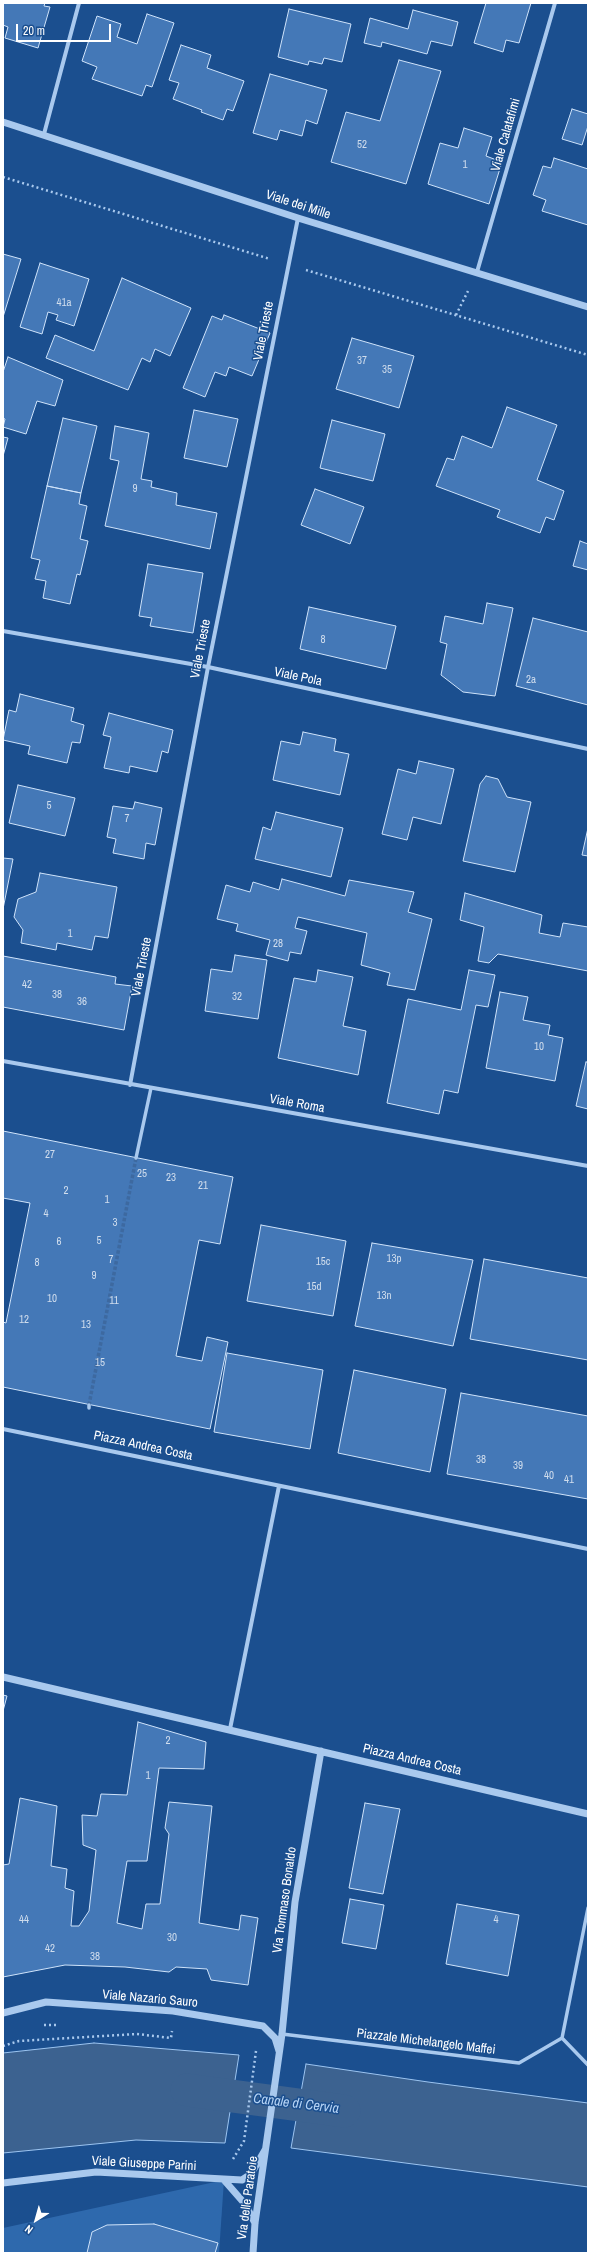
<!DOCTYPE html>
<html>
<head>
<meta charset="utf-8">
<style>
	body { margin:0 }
	#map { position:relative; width:591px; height:2256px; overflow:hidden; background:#1b4f8f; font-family:"Archivo Narrow",sans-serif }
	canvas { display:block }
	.frame { position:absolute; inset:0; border:4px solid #fff; pointer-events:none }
	.north { position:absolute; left:16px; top:2200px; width:40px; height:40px; -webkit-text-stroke:3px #1b4f8f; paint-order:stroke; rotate:217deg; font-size:11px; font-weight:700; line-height:16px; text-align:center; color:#fff }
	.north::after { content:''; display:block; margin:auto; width:14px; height:18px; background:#fff; clip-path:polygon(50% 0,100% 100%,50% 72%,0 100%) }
	.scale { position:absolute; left:16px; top:24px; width:95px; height:18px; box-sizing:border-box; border:2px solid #fff; border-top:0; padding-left:5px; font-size:12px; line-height:14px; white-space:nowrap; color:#fff; -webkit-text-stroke:3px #1b4f8f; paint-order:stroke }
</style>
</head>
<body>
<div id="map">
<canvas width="591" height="2256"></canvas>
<div class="frame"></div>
<div class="north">N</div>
<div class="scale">20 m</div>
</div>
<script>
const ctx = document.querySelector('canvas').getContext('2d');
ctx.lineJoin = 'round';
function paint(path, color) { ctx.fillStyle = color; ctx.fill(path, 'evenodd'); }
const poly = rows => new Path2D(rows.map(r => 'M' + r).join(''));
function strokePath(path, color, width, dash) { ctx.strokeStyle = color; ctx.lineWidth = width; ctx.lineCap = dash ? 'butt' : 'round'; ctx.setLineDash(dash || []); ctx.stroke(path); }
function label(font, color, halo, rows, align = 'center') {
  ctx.font = font + ' "Archivo Narrow",sans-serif'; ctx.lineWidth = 3; ctx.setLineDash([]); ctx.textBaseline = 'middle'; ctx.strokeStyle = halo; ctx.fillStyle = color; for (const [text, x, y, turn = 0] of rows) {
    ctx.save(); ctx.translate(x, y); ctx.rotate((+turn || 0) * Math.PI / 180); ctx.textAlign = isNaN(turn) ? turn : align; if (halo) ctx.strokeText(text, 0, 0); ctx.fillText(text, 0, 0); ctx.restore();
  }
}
paint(poly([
	[224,2180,219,2253,3,2253,3,2228]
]), '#2e69ad');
const water = poly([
	[94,2043,239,2055,225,2143,136,2140,3,2153,3,2053,94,2043],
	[306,2064,428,2082,588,2103,588,2187,291,2148,306,2064]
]);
paint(water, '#3c6290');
strokePath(water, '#9cc4f0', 1);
strokePath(poly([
	[187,2090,344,2111]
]), '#3c6290', 33);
const building = poly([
	[3,3,45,3,44,6,50,7,38,48,5,38,8,27,3,25,3,3],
	[486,3,531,3,519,43,506,40,503,52,474,43,486,3],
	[289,9,351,24,342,62,324,58,322,64,309,61,308,65,278,57,289,9],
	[413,10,458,22,452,46,431,41,427,54,382,42,381,47,364,43,370,18,408,29,413,10],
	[147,14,174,23,152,87,146,85,142,96,92,79,97,67,82,61,97,16,121,24,117,37,137,44,147,14],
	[181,45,211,55,207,68,244,81,233,111,227,109,223,120,201,112,202,110,173,99,179,83,169,80,181,45],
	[399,60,441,71,406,184,331,162,346,112,380,121,399,60],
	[270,74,327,90,317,124,306,120,302,136,280,130,277,140,253,133,270,74],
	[572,109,588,114,588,126,582,145,562,139,572,109],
	[464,128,492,137,486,156,502,162,489,204,428,184,440,143,458,148,464,128],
	[554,158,588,169,588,225,542,211,546,200,533,195,543,166,551,168,554,158],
	[3,254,21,259,3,317,3,254],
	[40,263,89,279,74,326,56,320,58,315,48,312,42,334,20,327,40,263],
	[122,278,191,308,170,356,155,349,150,362,142,358,128,390,46,358,55,335,94,351,122,278],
	[224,315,270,333,252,376,229,367,226,376,215,372,205,397,183,388,212,316,222,320,224,315],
	[352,338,414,356,399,408,336,389,352,338],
	[8,357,63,380,55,406,37,401,26,434,3,427,5,419,3,418,3,372,8,357],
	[507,407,557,425,537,480,564,491,554,520,546,517,540,533,497,517,500,510,436,486,447,458,454,460,462,436,492,448,507,407],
	[194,410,238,419,227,467,184,458,194,410],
	[63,418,97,426,81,493,47,486,63,418],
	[332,420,385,434,373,481,320,468,332,420],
	[115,426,149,433,141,479,152,481,151,487,177,493,176,505,217,513,210,549,105,526,119,461,110,459,115,426],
	[3,437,8,438,3,456,3,437],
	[47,486,81,493,79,504,87,506,80,539,88,541,80,575,77,574,70,604,43,598,46,581,35,579,40,560,31,558,47,486],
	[315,489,364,507,350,544,301,525,315,489],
	[580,541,588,544,588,570,573,566,580,541],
	[148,564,203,573,193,633,150,626,152,618,139,616,148,564],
	[487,603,513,608,495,696,463,692,441,675,447,644,440,642,445,616,483,624,487,603],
	[309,607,396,626,386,669,300,649,309,607],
	[533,618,588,632,588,705,516,686,533,618],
	[20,694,74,708,71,721,84,725,80,743,72,742,67,763,28,754,30,746,3,740,9,710,16,712,20,694],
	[109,713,173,730,168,753,162,751,157,772,130,766,129,773,104,768,111,737,103,735,109,713],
	[303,732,336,739,334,751,349,754,340,795,273,780,281,741,300,745,303,732],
	[419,761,454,769,441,824,413,817,407,840,382,834,398,769,416,774,419,761],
	[486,776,498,779,507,797,531,802,515,872,463,861,480,784,486,776],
	[18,785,75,798,65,836,9,823,18,785],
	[135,802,162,808,155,845,146,843,144,859,113,853,116,839,107,837,113,806,133,809,135,802],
	[276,812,343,828,331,877,255,859,263,827,271,830,276,812],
	[588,828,588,856,582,855,588,828],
	[3,858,13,859,3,909,3,858],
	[40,873,117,887,108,938,95,936,92,950,57,943,56,950,21,943,23,930,14,917,18,899,36,892,40,873],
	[282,879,345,896,349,880,414,892,408,912,432,919,415,990,387,985,390,973,361,965,367,933,298,917,295,928,307,931,301,954,290,952,288,961,266,955,270,940,236,931,238,924,217,919,226,885,250,892,253,882,279,890,282,879],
	[465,893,542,915,539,933,560,937,563,923,588,927,588,971,498,954,489,963,478,961,484,927,460,920,465,893],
	[235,955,267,960,258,1019,205,1011,211,969,232,972,235,955],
	[3,956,116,977,115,984,132,986,124,1030,3,1007,3,956],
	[318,970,353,977,343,1026,366,1031,358,1075,278,1058,294,978,316,982,318,970],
	[469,970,495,975,488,1007,476,1005,458,1093,444,1090,439,1114,387,1103,408,999,461,1010,469,970],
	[500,992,528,997,523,1020,550,1025,548,1035,563,1038,555,1081,486,1068,500,992],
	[586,1062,588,1062,588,1109,576,1106,586,1062],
	[3,1131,233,1177,220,1244,199,1240,176,1356,202,1361,207,1337,228,1342,210,1429,3,1387,3,1322,6,1323,30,1203,3,1198,3,1131],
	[261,1225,346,1241,333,1316,247,1301,261,1225],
	[372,1243,473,1260,453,1346,355,1326,372,1243],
	[484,1259,588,1278,588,1360,470,1339,484,1259],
	[227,1353,323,1370,310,1449,214,1432,227,1353],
	[354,1370,446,1389,430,1472,338,1453,354,1370],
	[461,1393,588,1416,588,1499,447,1474,461,1393],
	[3,1695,7,1696,3,1711,3,1695],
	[138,1722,206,1742,204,1769,159,1768,147,1861,127,1861,117,1923,142,1929,146,1904,160,1904,169,1834,165,1828,169,1802,212,1806,199,1923,239,1930,241,1915,258,1918,248,1985,211,1980,207,1969,176,1967,169,1972,125,1967,65,1965,3,1977,3,1865,9,1864,20,1798,57,1806,51,1866,67,1869,65,1888,74,1891,71,1926,79,1926,89,1911,96,1850,83,1845,82,1815,97,1816,101,1794,127,1795,138,1722],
	[365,1803,400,1809,383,1894,349,1888,365,1803],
	[350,1899,384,1905,376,1949,342,1943,350,1899],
	[457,1904,519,1915,508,1976,446,1964,457,1904],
	[154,2224,218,2243,215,2253,87,2253,92,2232,107,2225,154,2224]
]);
paint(building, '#4478b7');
strokePath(building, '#cfe3fa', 1);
strokePath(poly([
	[89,1405,136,1158]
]), '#3d69a0', 3.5, [3.5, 2]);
strokePath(poly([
	[3,177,270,259],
	[306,270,588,355],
	[456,315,468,291],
	[44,2025,59,2025],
	[3,2046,19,2041,137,2034,171,2038,172,2031],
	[233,2159,244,2141,256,2051]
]), '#a9c9ee', 2.5, [2, 3]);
strokePath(poly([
	[136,1158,151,1088],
	[89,1408,89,1405],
	[282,2034,519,2063,562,2038],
	[562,2038,588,1908],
	[562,2038,588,2065]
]), '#a9c9ee', 3.5);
strokePath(poly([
	[44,134,79,3],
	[477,272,555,3],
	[3,631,208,667,588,749],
	[3,1061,588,1166],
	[130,1085,208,667,298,218],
	[3,1429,588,1549],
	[230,1729,279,1486]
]), '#a9c9ee', 4);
strokePath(poly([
	[3,122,298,218,588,307],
	[3,1677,588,1814],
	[3,2013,46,2002,173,2011,263,2026,275,2038,279,2051],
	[224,2180,245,2204,255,2223],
	[3,2183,96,2172,242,2180,251,2174,265,2150],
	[253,2253,255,2223,282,2034,295,1902,321,1751]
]), '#a9c9ee', 7);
label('11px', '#d0dded', null, [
	["52",362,145],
	["1",465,165],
	["41a",64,303],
	["37",362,361],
	["35",387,370],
	["9",135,489],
	["8",323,640],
	["2a",531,680],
	["5",49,806],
	["7",127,819],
	["1",70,934],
	["28",278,944],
	["42",27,985],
	["38",57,995],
	["32",237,997],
	["36",82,1002],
	["10",539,1047],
	["27",50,1155],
	["25",142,1174],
	["23",171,1178],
	["21",203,1186],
	["2",66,1191],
	["1",107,1200],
	["4",46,1214],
	["3",115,1223],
	["5",99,1241],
	["6",59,1242],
	["13p",394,1259],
	["7",111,1260],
	["15c",323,1262],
	["8",37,1263],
	["9",94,1276],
	["15d",314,1287],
	["13n",384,1296],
	["10",52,1299],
	["11",114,1301],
	["12",24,1320],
	["13",86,1325],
	["15",100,1363],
	["38",481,1460],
	["39",518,1466],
	["40",549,1476],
	["41",569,1480],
	["2",168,1741],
	["1",148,1776],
	["44",24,1920],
	["4",496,1920],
	["30",172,1938],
	["42",50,1949],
	["38",95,1957]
]);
label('13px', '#fff', '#1b4f8f', [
	["Viale Calatafimi",506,135,-74],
	["Viale dei Mille",298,205,18],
	["Viale Trieste",264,331,-79],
	["Viale Trieste",201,649,-79],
	["Viale Pola",298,677,12],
	["Viale Trieste",142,967,-79],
	["Viale Roma",297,1104,10],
	["Piazza Andrea Costa",143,1446,12],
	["Piazza Andrea Costa",412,1760,13],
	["Via Tommaso Bonaldo",285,1900,-82],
	["Viale Nazario Sauro",150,1999,5],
	["Piazzale Michelangelo Maffei",426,2042,7],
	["Viale Giuseppe Parini",144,2164,3],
	["Via delle Paratoie",248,2198,-82]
]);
label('italic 14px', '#b5d3f5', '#1b4f8f', [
	["Canale di Cervia",296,2104,7]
]);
</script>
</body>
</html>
